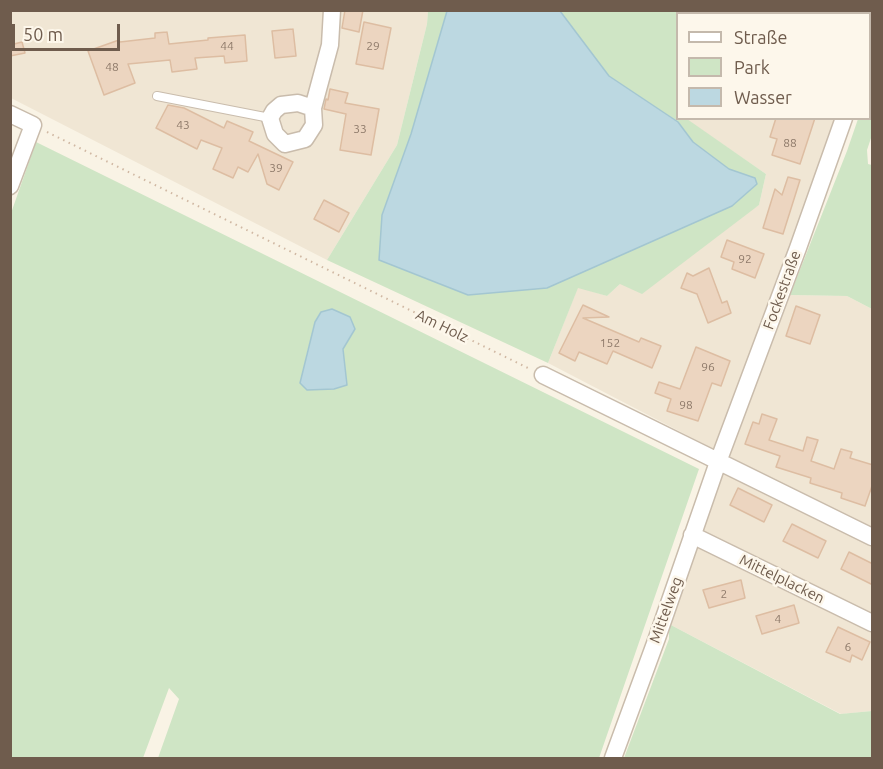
<!DOCTYPE html>
<html>
<head>
<meta charset="utf-8">
<style>
	body { margin:0 }
	#map { position:relative; width:883px; height:769px; overflow:hidden; background:#f9f3e5; font-family:Ubuntu,sans-serif }
	canvas { display:block }
	.frame { position:absolute; inset:0; border:12px solid #6f5c4d; pointer-events:none }
	.legend { position:absolute; left:676px; top:12px; width:195px; height:108px; box-sizing:border-box; background:#fdf7eb; border:2px solid #c4b9ac; margin:0; padding:8px 10px; list-style:none; font-size:18px; color:#6f5c4d }
	.legend li { display:flex; align-items:center; gap:12px; height:30px }
	.legend b { width:30px; border:2px solid #c4b9ac }
	.scale { position:absolute; left:12px; top:24px; width:108px; height:27px; box-sizing:border-box; border:3px solid #6f5c4d; border-top:0; padding-left:8px; font-size:18px; line-height:21px; white-space:nowrap; color:#6f5c4d; -webkit-text-stroke:4px #fdf7eb; paint-order:stroke }
</style>
</head>
<body>
<div id="map">
<canvas width="883" height="769"></canvas>
<div class="frame"></div>
<ul class="legend">
<li><b style="height:8px;background:#fff"></b>Straße</li>
<li><b style="height:16px;background:#cfe5c5"></b>Park</li>
<li><b style="height:16px;background:#bcd8e1"></b>Wasser</li>
</ul>
<div class="scale">50 m</div>
</div>
<script>
const ctx = document.querySelector('canvas').getContext('2d');
ctx.lineJoin = 'round';
function paint(path, color) { ctx.fillStyle = color; ctx.fill(path, 'evenodd'); }
const poly = rows => new Path2D(rows.map(r => 'M' + r).join(''));
function strokePath(path, color, width, dash) { ctx.strokeStyle = color; ctx.lineWidth = width; ctx.lineCap = dash ? 'butt' : 'round'; ctx.setLineDash(dash || []); ctx.stroke(path); }
function label(font, color, halo, rows, align = 'center') {
  ctx.font = font + ' Ubuntu,sans-serif'; ctx.lineWidth = 5; ctx.setLineDash([]); ctx.textBaseline = 'middle'; ctx.strokeStyle = halo; ctx.fillStyle = color; for (const [text, x, y, turn = 0] of rows) {
    ctx.save(); ctx.translate(x, y); ctx.rotate((+turn || 0) * Math.PI / 180); ctx.textAlign = isNaN(turn) ? turn : align; if (halo) ctx.strokeText(text, 0, 0); ctx.fillText(text, 0, 0); ctx.restore();
  }
}
paint(poly([
	[10,11,428,11,427,24,397,145,327,260,11,98],
	[697,11,872,11,872,66,870,74,870,14,697,14],
	[687,120,853,119,788,293,790,295,847,296,872,309,872,711,841,714,669,624,729,457,548,363,578,287,607,296,620,284,759,205,766,174]
]), '#f0e6d4');
paint(poly([
	[428,11,447,11,411,134,382,215,547,288,732,206,757,184,755,178,729,169,693,142,678,122,609,76,560,11,697,11,697,13,678,14,678,118,687,119,766,174,759,205,642,294,620,284,607,296,578,288,548,363,327,260,397,145,427,24],
	[872,75,872,135,867,150,868,164,872,165,872,309,847,296,790,295,847,151,858,119,870,118,870,84],
	[36,142,699,469,599,758,158,758,179,699,169,688,143,758,11,758,10,216],
	[321,312,355,329,343,349,347,385,306,357,315,322],
	[669,624,840,714,872,711,872,758,624,758,669,639]
]), '#cfe5c5');
const water = poly([
	[447,11,560,11,609,76,678,122,693,142,729,169,755,178,757,184,732,206,547,288,468,295,379,260,382,215,411,134,447,11],
	[332,309,350,317,355,329,343,349,347,385,334,389,307,390,300,383,315,322,321,312,332,309]
]);
paint(water, '#bcd8e1');
strokePath(water, '#a3c6d1', 1.5);
const building = poly([
	[345,10,363,10,359,32,342,28,345,10],
	[364,22,391,28,383,69,356,64,364,22],
	[293,29,296,56,275,58,272,31,293,29],
	[167,32,169,44,208,40,208,38,245,35,247,61,225,63,224,56,195,58,197,69,172,72,170,60,128,64,135,83,104,95,88,51,119,40,120,42,155,38,155,33,167,32],
	[22,42,25,53,10,56,10,45,22,42],
	[330,89,348,93,345,103,379,109,371,155,340,150,346,114,324,109,326,99,328,100,330,89],
	[168,105,184,108,224,128,227,121,253,132,249,141,293,162,279,190,267,184,258,154,248,172,238,167,233,178,213,169,222,148,201,140,197,149,156,128,168,105],
	[776,118,815,118,800,164,772,155,777,139,770,137,776,118],
	[788,177,800,180,783,234,763,228,775,189,782,195,788,177],
	[324,200,349,213,339,232,314,219,324,200],
	[727,240,764,254,755,278,732,269,734,262,721,257,727,240],
	[709,268,722,303,727,301,731,313,708,323,697,294,681,288,687,273,693,276,709,268],
	[583,305,609,317,583,318,639,342,641,338,661,346,652,368,613,351,607,364,579,352,575,361,559,353,583,305],
	[796,306,820,315,810,344,786,336,796,306],
	[696,347,730,361,721,386,712,383,698,421,667,411,671,399,655,393,659,382,680,389,696,347],
	[762,414,777,419,769,440,803,451,807,437,818,440,811,461,834,469,841,449,852,452,850,458,873,465,873,483,865,506,841,498,842,493,810,483,811,478,776,467,780,456,745,444,753,422,759,424,762,414],
	[738,488,772,505,764,522,730,505,738,488],
	[792,524,826,541,818,558,783,541,792,524],
	[849,552,873,564,873,585,841,569,849,552],
	[741,580,745,598,709,608,703,590,741,580],
	[794,605,799,623,762,634,756,616,794,605],
	[838,627,870,642,862,660,852,655,850,662,826,652,838,627]
]);
paint(building, '#ecd5c0');
strokePath(building, '#ddbda2', 1.5);
const service = poly([
	[157,96,270,118]
]);
const minor = poly([
	[870,47,872,39],
	[313,108,298,103,281,105,274,111,270,118,275,134,285,144,305,139,314,125,313,108,330,45,332,10],
	[10,114,33,125,10,186],
	[543,375,872,537],
	[692,535,872,623],
	[613,758,657,638,718,462,798,248,844,118]
]);
strokePath(service, '#c9bcac', 10);
strokePath(minor, '#c9bcac', 19);
strokePath(poly([
	[47,132,530,369]
]), '#d0b8a3', 2, [1.5, 4.5]);
strokePath(service, '#fff', 8);
strokePath(minor, '#fff', 16);
label('12px', '#8e7a6a', null, [
	["44",227,46],
	["29",373,46],
	["48",112,67],
	["43",183,125],
	["33",360,129],
	["88",790,143],
	["39",276,168],
	["92",745,259],
	["152",610,343],
	["96",708,367],
	["98",686,405],
	["2",724,594],
	["4",778,619],
	["6",848,647]
]);
label('15px', '#6f5c4d', '#fdf7eb', [
	["Fockestraße",782,290,-70],
	["Am Holz",442,326,26],
	["Mittelplacken",782,579,26],
	["Mittelweg",666,610,-70]
]);
</script>
</body>
</html>
